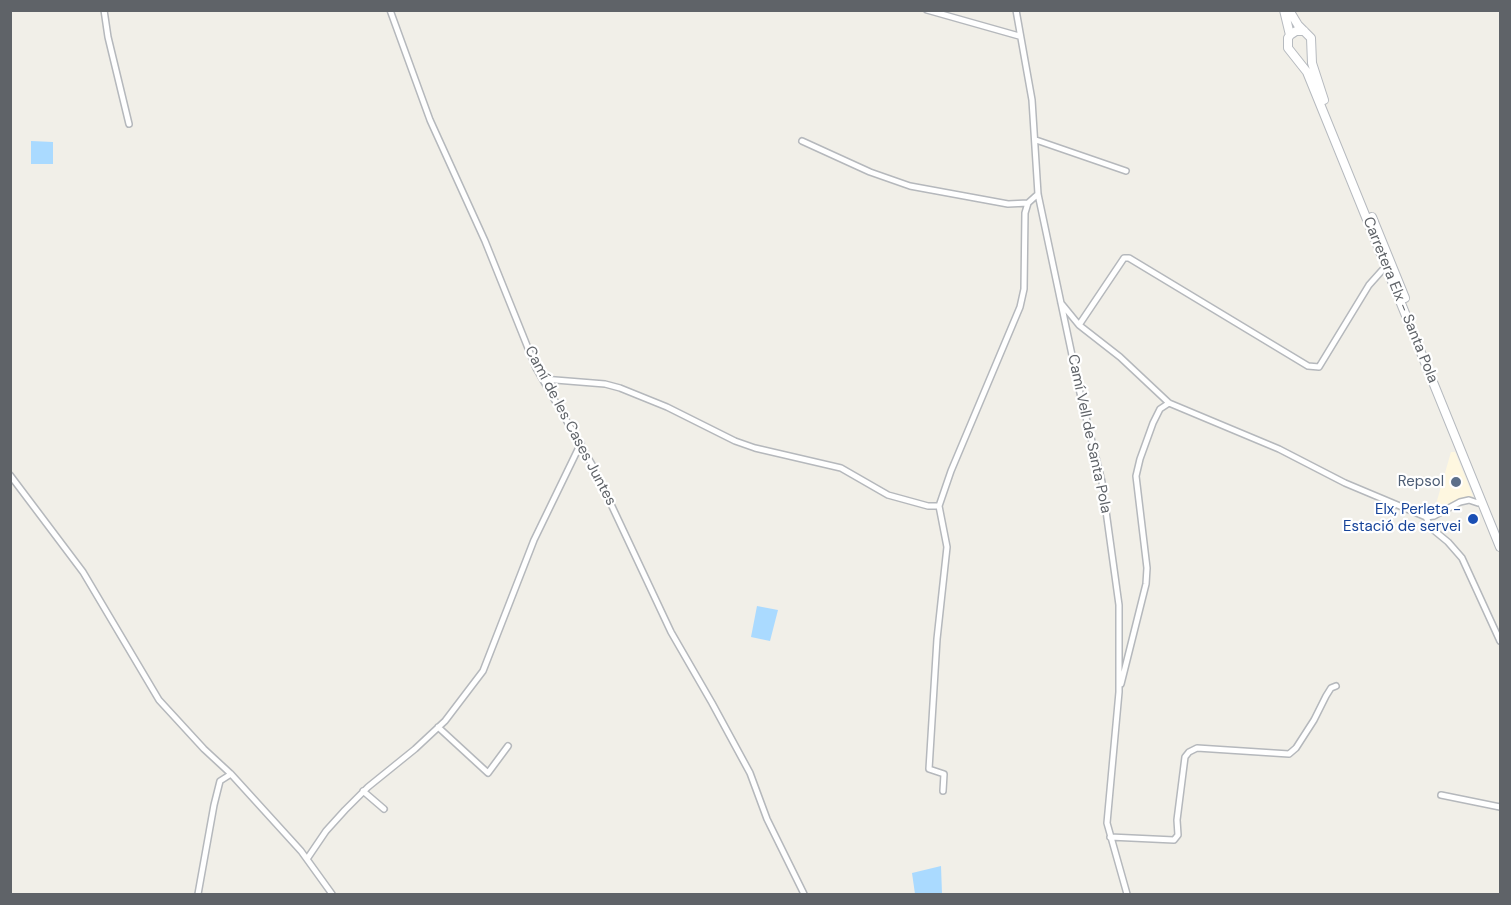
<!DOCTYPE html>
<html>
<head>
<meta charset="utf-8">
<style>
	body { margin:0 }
	#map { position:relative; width:1511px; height:905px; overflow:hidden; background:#f1efe8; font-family:"DM Sans",sans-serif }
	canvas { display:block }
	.frame { position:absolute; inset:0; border:12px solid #5f6368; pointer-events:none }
</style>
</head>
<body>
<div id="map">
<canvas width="1511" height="905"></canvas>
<div class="frame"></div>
</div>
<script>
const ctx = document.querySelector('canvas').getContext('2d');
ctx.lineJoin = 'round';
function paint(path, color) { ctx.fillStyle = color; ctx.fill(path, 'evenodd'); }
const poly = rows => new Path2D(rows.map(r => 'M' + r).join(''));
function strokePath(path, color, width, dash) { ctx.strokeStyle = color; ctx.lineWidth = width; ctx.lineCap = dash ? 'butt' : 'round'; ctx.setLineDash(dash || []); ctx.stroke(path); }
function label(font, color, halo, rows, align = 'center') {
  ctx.font = font + ' "DM Sans",sans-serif'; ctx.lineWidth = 4.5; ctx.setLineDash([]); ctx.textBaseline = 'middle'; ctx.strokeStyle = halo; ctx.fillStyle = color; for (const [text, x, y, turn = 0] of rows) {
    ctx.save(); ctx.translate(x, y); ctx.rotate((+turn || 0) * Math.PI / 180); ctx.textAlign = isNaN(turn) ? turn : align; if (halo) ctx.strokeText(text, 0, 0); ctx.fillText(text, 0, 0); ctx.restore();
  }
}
paint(poly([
	[1451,452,1455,452,1473,496,1434,511]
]), '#fef7e0');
paint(poly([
	[31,141,53,142,53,164,31,164],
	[757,606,778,610,770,641,751,637],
	[941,866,942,894,915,894,912,873]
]), '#aadaff');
const minor = poly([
	[104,10,108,37,129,124],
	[390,10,430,120,485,241,536,368,594,468,671,632,712,703,750,773,767,819,804,894],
	[927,10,1019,36],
	[1016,10,1032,100,1038,194,1080,393,1102,482,1119,605,1119,692,1107,823,1127,894],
	[1036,140,1126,171],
	[802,141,870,172,910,186,1008,204,1028,203],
	[1061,303,1079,325,1120,357,1169,403,1279,449,1345,483,1426,517,1434,516,1460,502,1469,500,1478,503],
	[1079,325,1124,258,1129,258,1308,366,1319,367,1369,285,1386,266],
	[543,379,605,384,620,388,667,407,735,441,755,448,841,468,888,495,928,506,939,506],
	[10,475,83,572,159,700,204,749,231,774,301,851,332,894],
	[1426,517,1431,528,1448,542,1462,558,1500,641],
	[1121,684,1146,584,1147,568,1136,476,1140,459,1153,423,1160,409,1169,403],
	[438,727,488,773,508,746],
	[363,791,384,809],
	[943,791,944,774,929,769,937,639,947,547,939,506,951,471,1020,307,1024,289,1025,213,1028,203,1038,194],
	[1441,795,1500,807],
	[1110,837,1174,840,1178,835,1177,820,1185,757,1189,752,1197,748,1289,754,1296,748,1314,720,1326,696,1331,688,1336,686],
	[307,859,326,831,345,810,368,787,415,749,445,721,483,671,534,540,581,443],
	[198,894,214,805,220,781,231,774]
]);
const secondary = poly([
	[1284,10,1290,35],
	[1289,10,1298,25,1311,38,1312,63,1324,100],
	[1304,31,1296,31,1290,35,1288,38,1288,48,1307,72,1500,547],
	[1372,217,1405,298]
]);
strokePath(minor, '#b5b8bc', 8);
strokePath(secondary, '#b6babf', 10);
strokePath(minor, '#fff', 5);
strokePath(secondary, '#fff', 8);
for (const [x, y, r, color] of [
	[1456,482,6,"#5c6f8a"],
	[1473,519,6,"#1a4fb4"]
]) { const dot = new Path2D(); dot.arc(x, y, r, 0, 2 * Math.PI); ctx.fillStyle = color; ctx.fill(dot); strokePath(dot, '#fff', 2); }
label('15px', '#5f6368', '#fff', [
	["Carretera Elx - Santa Pola",1400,300,68],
	["Camí de les Cases Juntes",570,426,62],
	["Camí Vell de Santa Pola",1089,434,78]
]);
label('15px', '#4e5e75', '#fff', [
	["Repsol",1444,482]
], 'right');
label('15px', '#164399', '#fff', [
	["Elx, Perleta -",1461,510],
	["Estació de servei",1461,527]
], 'right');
</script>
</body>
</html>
